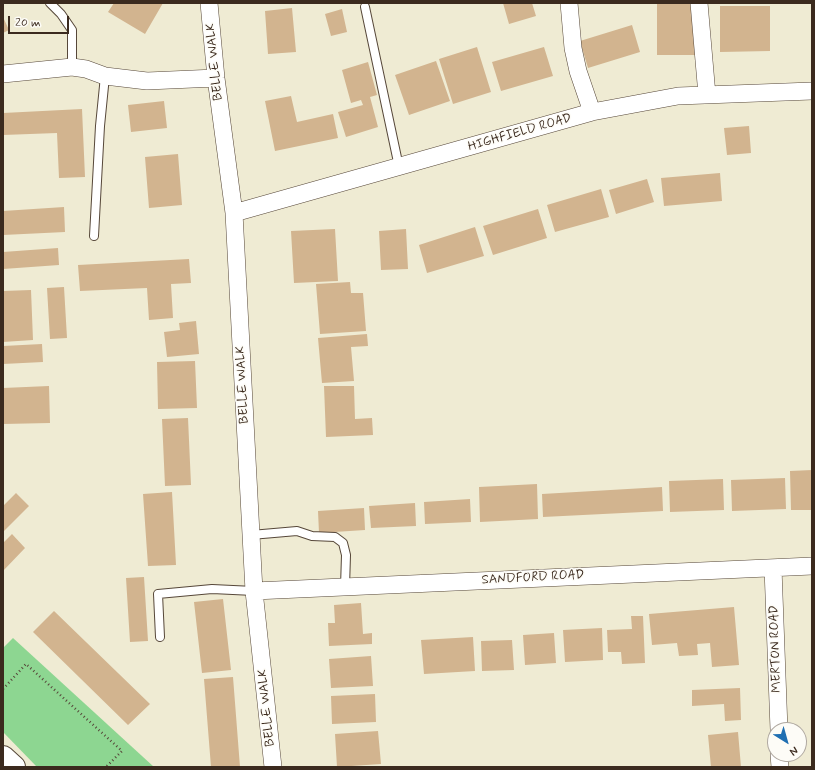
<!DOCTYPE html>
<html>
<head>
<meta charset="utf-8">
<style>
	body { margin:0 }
	#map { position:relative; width:815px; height:770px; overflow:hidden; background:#efebd3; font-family:Mynerve,sans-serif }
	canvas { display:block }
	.frame { position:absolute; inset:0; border:4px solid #3b2a1e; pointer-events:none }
	.north { position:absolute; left:767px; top:722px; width:40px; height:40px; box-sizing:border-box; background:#fdfcf7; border:1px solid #afa8a0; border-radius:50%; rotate:143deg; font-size:11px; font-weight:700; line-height:16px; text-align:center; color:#3b2a1e }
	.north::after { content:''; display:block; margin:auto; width:14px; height:18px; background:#1f6fb2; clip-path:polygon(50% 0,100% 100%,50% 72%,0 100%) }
	.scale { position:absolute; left:8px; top:16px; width:61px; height:18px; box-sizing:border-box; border:2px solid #3b2a1e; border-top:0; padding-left:5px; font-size:12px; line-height:14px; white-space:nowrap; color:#3b2a1e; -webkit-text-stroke:3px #fdfcf7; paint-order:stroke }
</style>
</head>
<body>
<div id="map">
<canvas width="815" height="770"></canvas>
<div class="frame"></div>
<div class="north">N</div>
<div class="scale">20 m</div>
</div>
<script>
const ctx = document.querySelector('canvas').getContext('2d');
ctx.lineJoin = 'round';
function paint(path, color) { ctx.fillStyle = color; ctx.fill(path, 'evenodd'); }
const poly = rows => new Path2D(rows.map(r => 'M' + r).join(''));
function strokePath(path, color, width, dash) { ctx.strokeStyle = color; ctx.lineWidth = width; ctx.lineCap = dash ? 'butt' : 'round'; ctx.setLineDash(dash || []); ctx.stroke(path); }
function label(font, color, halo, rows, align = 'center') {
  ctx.font = font + ' Mynerve,sans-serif'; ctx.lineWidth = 3; ctx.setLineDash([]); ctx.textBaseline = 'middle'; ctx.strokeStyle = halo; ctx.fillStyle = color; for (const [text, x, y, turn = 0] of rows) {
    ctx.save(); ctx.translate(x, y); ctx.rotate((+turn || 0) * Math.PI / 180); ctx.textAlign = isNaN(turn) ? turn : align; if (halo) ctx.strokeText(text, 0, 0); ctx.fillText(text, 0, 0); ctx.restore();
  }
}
paint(poly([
	[13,638,154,767,37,767,3,732,3,648]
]), '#8dd691');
paint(poly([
	[114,3,163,3,145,34,108,12],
	[503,3,532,3,536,16,509,24],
	[657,3,695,3,695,55,657,55],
	[720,6,770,6,770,51,720,52],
	[292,8,296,52,268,54,265,11],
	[342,9,347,32,331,36,325,14],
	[3,17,9,30,3,33],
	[632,25,640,52,588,68,580,41],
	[477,47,491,92,453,104,439,59],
	[544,47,553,76,501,91,492,62],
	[436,61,450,101,409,115,395,75],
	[368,62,377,95,370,97,378,127,346,137,338,112,363,105,361,100,351,103,342,70],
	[291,96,297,122,333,114,338,138,275,151,265,101],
	[164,101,167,128,131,132,128,105],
	[82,109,85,177,59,178,57,133,3,135,3,113],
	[749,126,751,153,727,155,724,128],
	[178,154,182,205,149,208,145,157],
	[720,173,722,201,664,206,661,178],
	[647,179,654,202,616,214,609,190],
	[601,189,609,217,555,232,547,205],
	[64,207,65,232,3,235,3,211],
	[538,209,547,238,493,255,483,226],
	[475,227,484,256,427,273,419,245],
	[335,229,338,281,294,283,291,231],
	[406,229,408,269,381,270,379,231],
	[58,248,59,265,3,269,3,252],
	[189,259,191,283,171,284,173,318,149,320,147,288,80,291,78,265],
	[350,282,351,293,363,293,366,331,320,334,316,284],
	[64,287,67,338,50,339,47,288],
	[31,290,33,340,3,342,3,291],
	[196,321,199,354,167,357,164,332,180,330,179,323],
	[367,334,368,346,351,347,354,381,322,383,318,338],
	[42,344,43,362,3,364,3,346],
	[195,361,197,408,158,409,157,362],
	[49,386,50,423,3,424,3,388],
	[324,386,354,386,355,419,372,418,373,435,326,437],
	[188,418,191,485,165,486,162,419],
	[812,470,812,510,791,510,790,471],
	[785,478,786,509,732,511,731,480],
	[723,479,724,510,670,512,669,481],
	[537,484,538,519,480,522,479,487],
	[662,487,663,511,543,517,542,494],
	[172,492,176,565,148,566,143,494],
	[16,493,29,506,3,532,3,506],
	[470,499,471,522,425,524,424,502],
	[415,503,416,526,371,528,369,506],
	[364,508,365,530,319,533,318,511],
	[12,534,25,548,3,571,3,543],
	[144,577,148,641,130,642,126,578],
	[223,599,231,670,202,673,194,602],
	[361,603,363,634,372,633,372,644,329,646,328,623,335,623,334,605],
	[734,607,739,665,712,667,710,643,697,644,698,655,679,656,677,643,652,645,649,614],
	[54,611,150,704,128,725,33,632],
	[631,616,643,616,645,663,622,664,621,652,608,652,607,630,632,629],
	[602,628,603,660,565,662,563,630],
	[554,633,556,663,525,665,523,635],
	[473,637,475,671,424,674,421,640],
	[512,640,514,670,482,671,481,641],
	[371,656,373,686,331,688,329,659],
	[233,677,240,767,211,767,204,679],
	[740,688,741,720,725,721,724,704,692,706,692,690],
	[375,694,376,722,332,724,331,696],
	[378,731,381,764,337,767,335,734],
	[738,732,741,767,711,767,708,735]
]), '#d2b48f');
const lane = poly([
	[50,3,61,14,72,30,72,67],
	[365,7,399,167],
	[94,236,100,126,105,76],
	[251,535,297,531,312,536,335,537,343,543,346,555,345,587],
	[160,637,158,594,212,589,254,591]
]);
const street = poly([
	[209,3,216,78,234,213,254,591,273,767],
	[569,3,573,48,578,71,592,112],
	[699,3,707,95],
	[3,74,72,67,86,69,105,76,147,81,216,78],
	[234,213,592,112,678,96,812,91],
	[773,568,779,730],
	[254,591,812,566],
	[779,754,780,767]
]);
const secondary = poly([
	[3,757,14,767]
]);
strokePath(lane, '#564739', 10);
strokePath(street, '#564739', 18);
strokePath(secondary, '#564739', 24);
strokePath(poly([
	[3,689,26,664,122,751,106,767]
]), '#564739', 2.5, [1, 3]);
strokePath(lane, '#fff', 8);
strokePath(street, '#fff', 17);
strokePath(secondary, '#fff', 22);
label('13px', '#3b2a1e', '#fdfcf7', [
	["BELLE WALK",215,62,-96],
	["HIGHFIELD ROAD",520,133,-16],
	["BELLE WALK",243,385,-93],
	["SANDFORD ROAD",533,578,-3],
	["MERTON ROAD",776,649,-92],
	["BELLE WALK",267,708,-96]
]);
</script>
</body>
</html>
